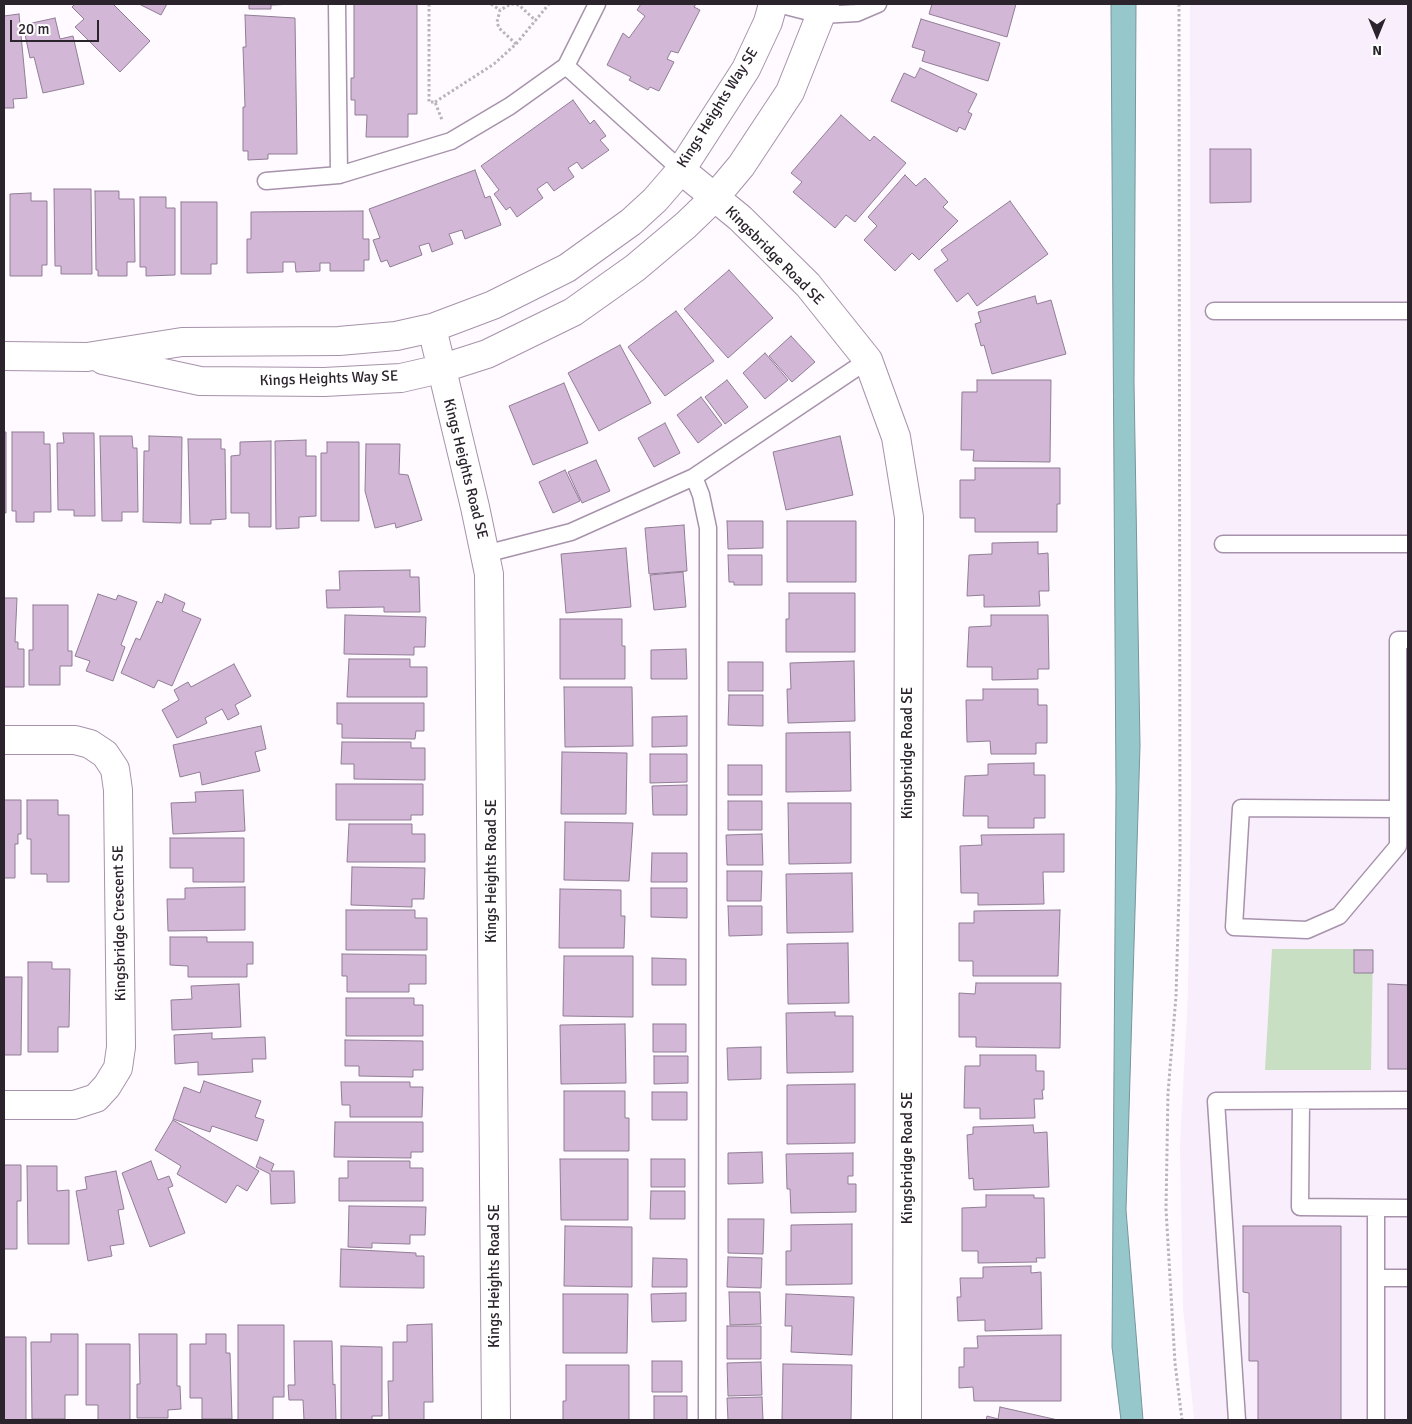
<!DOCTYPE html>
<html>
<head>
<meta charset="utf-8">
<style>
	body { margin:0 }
	#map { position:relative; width:1412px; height:1424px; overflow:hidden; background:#fefaff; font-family:Signika,sans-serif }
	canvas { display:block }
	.frame { position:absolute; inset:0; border:5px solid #2c242d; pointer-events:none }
	.north { position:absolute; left:1352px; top:10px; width:50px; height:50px; -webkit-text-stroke:4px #fff; paint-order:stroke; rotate:180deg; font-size:14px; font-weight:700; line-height:20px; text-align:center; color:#2c242d }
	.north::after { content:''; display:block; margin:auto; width:18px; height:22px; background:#2c242d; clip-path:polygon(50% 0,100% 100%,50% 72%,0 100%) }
	.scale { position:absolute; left:10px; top:20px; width:89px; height:22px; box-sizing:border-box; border:2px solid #2c242d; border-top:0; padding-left:6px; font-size:15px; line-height:18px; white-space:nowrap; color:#2c242d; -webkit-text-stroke:4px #fff; paint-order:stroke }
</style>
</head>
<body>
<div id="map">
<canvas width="1412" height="1424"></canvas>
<div class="frame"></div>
<div class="north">N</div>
<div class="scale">20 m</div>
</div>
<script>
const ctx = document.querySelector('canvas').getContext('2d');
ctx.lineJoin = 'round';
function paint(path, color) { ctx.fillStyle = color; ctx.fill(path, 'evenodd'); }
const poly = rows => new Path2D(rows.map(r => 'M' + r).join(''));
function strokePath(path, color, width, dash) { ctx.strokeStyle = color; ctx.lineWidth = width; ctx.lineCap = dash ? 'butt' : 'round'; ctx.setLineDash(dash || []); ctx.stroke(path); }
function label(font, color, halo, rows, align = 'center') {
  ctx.font = font + ' Signika,sans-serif'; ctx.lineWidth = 4; ctx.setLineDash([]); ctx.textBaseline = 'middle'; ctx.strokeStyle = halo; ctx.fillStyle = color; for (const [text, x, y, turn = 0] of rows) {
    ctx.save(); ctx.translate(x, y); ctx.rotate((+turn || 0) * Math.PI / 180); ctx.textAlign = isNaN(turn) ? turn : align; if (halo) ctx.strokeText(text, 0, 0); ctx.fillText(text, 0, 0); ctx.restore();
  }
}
paint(poly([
	[1190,4,1408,4,1408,1420,1194,1420,1183,1307,1180,1146,1188,992,1191,794]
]), '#f9eefb');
paint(poly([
	[1272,949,1373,949,1371,1070,1265,1070]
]), '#c8dfc3');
const water = poly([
	[1111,4,1136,4,1134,382,1140,746,1126,1210,1143,1420,1121,1420,1112,1347,1116,790,1111,4]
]);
paint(water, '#96c7cb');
strokePath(water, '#76969c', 1);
const building = poly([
	[75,4,113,4,150,41,120,72,75,27,84,19,72,7,75,4],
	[139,4,167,4,161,15,139,4],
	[249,4,296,4,271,5,271,9,249,9,249,4],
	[354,4,417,4,417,114,408,114,408,137,366,137,367,115,355,115,355,100,351,100,351,78,354,78,354,4],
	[641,4,696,4,694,7,700,10,678,53,671,51,667,59,674,62,659,91,650,87,648,90,629,80,631,77,607,65,623,33,629,38,645,16,637,10,641,4],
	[932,4,1016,4,1007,37,929,14,932,4],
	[19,14,27,98,13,99,14,108,4,108,4,16,19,14],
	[245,15,295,18,297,154,268,154,268,159,248,160,248,151,243,151,243,107,245,107,243,47,246,47,245,15],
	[55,18,60,39,73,36,84,84,43,93,34,57,30,58,23,25,55,18],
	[921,19,1000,43,988,81,922,61,925,51,912,47,921,19],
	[920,68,977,94,968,112,972,114,965,130,959,127,957,132,891,101,904,73,915,78,920,68],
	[573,100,590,124,594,120,606,136,600,140,609,150,582,169,577,162,568,168,574,177,554,191,547,182,537,189,543,198,517,217,510,207,506,210,494,194,499,190,481,166,573,100],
	[841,115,870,141,874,136,906,163,855,222,846,215,835,228,793,192,802,182,791,173,841,115],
	[1210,149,1251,149,1251,202,1210,203,1210,149],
	[475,170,485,198,490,196,501,225,465,239,462,230,449,234,453,244,432,252,429,243,419,246,422,255,390,267,387,260,381,262,373,240,380,238,369,209,475,170],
	[905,175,916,186,925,178,948,202,943,207,958,221,919,260,912,253,895,271,864,240,877,226,868,217,905,175],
	[54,189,91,189,92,274,61,274,61,266,55,266,54,189],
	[95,191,119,191,119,199,134,199,135,262,127,262,127,276,98,276,98,270,96,270,95,191],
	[31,193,31,201,47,201,47,265,42,265,42,276,10,276,10,194,31,193],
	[140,197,166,197,166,208,175,208,175,275,146,276,146,267,140,267,140,197],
	[1010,201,1048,254,977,306,968,293,957,302,934,270,948,260,941,250,1010,201],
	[181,202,217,202,217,264,211,264,211,274,181,274,181,202],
	[363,211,363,239,369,239,369,260,364,260,364,271,330,271,330,263,320,263,320,271,296,272,295,262,283,262,283,272,247,273,247,239,251,239,251,212,363,211],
	[729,270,773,318,728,358,684,309,729,270],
	[1035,296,1037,304,1051,300,1066,354,992,374,984,345,981,346,975,324,981,322,978,312,1035,296],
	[676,311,714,361,665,396,628,347,676,311],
	[791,336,815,362,792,382,769,356,791,336],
	[620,345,651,403,599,431,568,373,620,345],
	[765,353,788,380,765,399,743,373,765,353],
	[727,380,748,407,725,424,705,397,727,380],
	[977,380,1051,380,1050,462,973,461,974,450,961,450,962,392,977,392,977,380],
	[564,383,588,443,533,465,509,406,564,383],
	[701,397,722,425,698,443,677,415,701,397],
	[665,423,680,453,654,467,638,438,665,423],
	[4,432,6,432,6,513,4,513,4,432],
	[12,432,44,432,44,444,50,444,51,512,34,512,34,522,16,522,16,511,12,511,12,432],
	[63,433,94,433,95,516,74,516,74,510,58,510,57,443,64,443,63,433],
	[100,436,132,436,133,448,137,448,138,512,122,512,122,521,102,521,100,436],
	[149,436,182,437,181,523,143,522,144,451,149,451,149,436],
	[840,436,853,495,786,510,773,452,840,436],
	[188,439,221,439,221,449,225,449,226,519,211,520,211,524,190,524,188,439],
	[306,440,306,456,316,456,316,516,299,517,299,528,276,529,275,441,306,440],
	[271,441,271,527,249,527,249,513,231,513,231,456,240,455,240,442,271,441],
	[327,442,359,442,359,521,321,521,321,453,327,453,327,442],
	[366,444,400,444,399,474,408,475,422,520,396,528,395,523,375,528,365,491,366,444],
	[596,460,610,491,582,503,568,472,596,460],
	[975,468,1060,468,1060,504,1057,504,1057,532,975,532,975,518,960,518,960,480,975,480,975,468],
	[565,470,580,501,553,513,539,482,565,470],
	[727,521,763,521,763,548,728,549,727,521],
	[787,521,856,521,856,582,787,582,787,521],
	[684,525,687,571,649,574,645,528,684,525],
	[1038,542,1038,554,1048,553,1049,591,1039,591,1040,606,984,607,984,595,967,596,969,555,992,554,992,543,1038,542],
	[626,548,631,607,566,613,561,554,626,548],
	[728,555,762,555,762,585,734,585,734,582,729,582,728,555],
	[410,570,410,577,419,577,420,612,384,612,384,607,327,608,326,590,340,590,339,571,410,570],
	[683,572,686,607,654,610,650,575,683,572],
	[789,593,855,593,855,652,786,652,786,619,789,619,789,593],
	[98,594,116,600,118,595,137,602,121,645,125,647,113,681,86,671,90,661,75,656,98,594],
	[165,594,185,603,182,611,201,619,172,686,158,680,154,688,121,673,136,638,140,640,157,601,162,603,165,594],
	[4,598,17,598,15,642,18,642,18,649,24,649,24,687,4,687,4,598],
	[33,605,68,605,68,651,72,651,72,666,60,666,60,685,29,685,29,650,33,650,33,605],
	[345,615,426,617,425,647,414,647,414,655,344,654,345,615],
	[991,615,1048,615,1049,669,1038,669,1038,679,992,680,992,667,967,667,969,627,991,626,991,615],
	[560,619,622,619,622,646,625,646,625,679,560,679,560,619],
	[686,649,687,679,651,679,651,650,686,649],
	[349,659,410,659,410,667,427,667,427,697,347,697,349,659],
	[854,661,855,721,788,723,787,689,791,689,790,663,854,661],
	[728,662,763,662,763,691,728,691,728,662],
	[234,664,251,696,235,705,239,714,228,720,222,709,205,718,207,723,177,738,162,710,179,700,174,690,188,682,191,687,234,664],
	[564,687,632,687,633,746,565,747,564,687],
	[983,689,1038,689,1038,705,1047,705,1047,743,1036,743,1036,754,991,754,990,741,967,742,966,700,983,700,983,689],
	[729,695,763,695,763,726,728,725,729,695],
	[337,703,424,703,424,731,416,731,415,739,342,738,342,724,337,724,337,703],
	[687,716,687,746,652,747,652,717,687,716],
	[261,726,266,749,255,752,260,771,202,785,200,772,180,777,173,745,261,726],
	[850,732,851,791,786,792,786,733,850,732],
	[342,742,411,742,411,748,425,748,425,780,354,779,354,764,341,764,342,742],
	[562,752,627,753,626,814,561,814,562,752],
	[650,754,687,754,687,782,650,783,650,754],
	[1034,763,1034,775,1045,775,1045,818,1034,818,1034,828,988,828,988,816,963,816,965,776,988,775,988,764,1034,763],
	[728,765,762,765,762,795,728,795,728,765],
	[336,784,423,784,423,815,411,815,411,820,336,820,336,784],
	[687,785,687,815,653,815,652,786,687,785],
	[243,790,245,831,173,834,171,803,196,802,195,792,243,790],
	[4,800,21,800,21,834,18,834,18,844,15,844,15,878,4,878,4,800],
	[27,800,58,800,58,815,69,815,69,882,47,882,47,874,31,874,31,839,27,839,27,800],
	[728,801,762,801,762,830,728,830,728,801],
	[788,803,851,803,851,863,789,864,788,803],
	[565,822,633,823,629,881,564,880,565,822],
	[349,824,412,824,412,834,425,834,425,862,347,862,349,824],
	[762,834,763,865,727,865,726,835,762,834],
	[1064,834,1064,872,1043,872,1044,904,978,905,978,893,961,893,960,846,982,845,981,835,1064,834],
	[170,838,244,838,244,882,193,882,193,868,170,868,170,838],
	[652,853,687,853,687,882,651,882,652,853],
	[352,867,425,868,424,899,412,899,412,907,351,905,352,867],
	[727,871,762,871,761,901,727,901,727,871],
	[852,873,853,932,787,933,786,874,852,873],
	[245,887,245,930,168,931,167,899,185,899,185,888,245,887],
	[651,888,687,888,687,918,651,917,651,888],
	[560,889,621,890,621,916,625,916,624,948,559,948,560,889],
	[728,906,762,906,762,935,729,936,728,906],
	[346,910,415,910,415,918,427,918,427,950,346,950,346,910],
	[1060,910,1058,976,973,976,973,961,959,961,959,923,974,923,974,911,1060,910],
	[170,937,207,937,207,942,253,942,253,964,247,964,247,977,188,977,188,966,170,965,170,937],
	[848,943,849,1003,788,1004,787,944,848,943],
	[1354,950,1373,950,1373,973,1354,973,1354,950],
	[342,954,426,955,426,984,409,984,409,992,347,992,347,976,342,976,342,954],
	[564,956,633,956,633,1017,563,1016,564,956],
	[652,958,686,959,686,985,652,985,652,958],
	[28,962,52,962,52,969,70,969,69,1027,58,1027,58,1052,28,1052,28,962],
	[4,977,22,977,21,1055,4,1055,4,977],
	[976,983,1061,983,1060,1048,976,1047,976,1037,959,1037,959,993,975,994,976,983],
	[239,984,241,1027,172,1030,171,1000,192,999,191,986,239,984],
	[1388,984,1408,985,1408,1069,1388,1069,1388,984],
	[346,998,414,998,414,1005,423,1005,423,1036,346,1036,346,998],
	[835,1012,835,1016,853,1016,853,1072,787,1073,786,1013,835,1012],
	[625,1024,626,1083,561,1084,560,1025,625,1024],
	[653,1024,686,1024,686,1052,653,1052,653,1024],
	[212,1033,212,1039,265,1037,266,1059,252,1059,253,1072,198,1075,198,1062,175,1064,174,1035,212,1033],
	[345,1040,423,1041,423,1070,413,1070,413,1077,359,1076,359,1066,345,1066,345,1040],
	[761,1047,761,1079,728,1080,727,1048,761,1047],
	[980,1055,1036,1055,1036,1071,1044,1071,1044,1090,1042,1090,1043,1099,1034,1099,1035,1118,980,1119,980,1108,964,1108,965,1066,980,1066,980,1055],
	[654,1056,688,1056,688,1083,654,1084,654,1056],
	[204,1081,261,1101,255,1117,264,1120,257,1141,212,1126,210,1132,173,1119,184,1087,200,1093,204,1081],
	[341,1082,410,1082,410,1087,423,1087,422,1117,350,1117,350,1105,342,1105,341,1082],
	[855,1084,855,1143,787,1144,787,1085,855,1084],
	[564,1091,625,1091,625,1118,629,1118,629,1151,564,1151,564,1091],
	[652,1092,687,1092,687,1120,652,1120,652,1092],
	[173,1120,259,1171,247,1191,237,1185,226,1203,177,1174,181,1166,155,1150,173,1120],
	[335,1122,423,1122,423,1152,411,1152,411,1158,334,1157,335,1122],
	[1033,1125,1034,1133,1047,1132,1049,1187,974,1190,973,1178,969,1179,967,1135,973,1134,973,1127,1033,1125],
	[762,1152,763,1183,728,1184,728,1153,762,1152],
	[853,1153,853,1176,848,1176,848,1184,856,1184,856,1212,791,1213,790,1189,787,1189,786,1154,853,1153],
	[260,1157,274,1164,271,1171,294,1171,295,1203,271,1204,270,1174,256,1167,260,1157],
	[560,1159,628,1159,628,1220,561,1220,560,1159],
	[651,1159,685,1159,685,1187,651,1187,651,1159],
	[151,1161,158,1180,169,1176,173,1186,168,1188,185,1233,150,1247,122,1173,151,1161],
	[348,1161,410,1161,410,1168,423,1168,423,1201,339,1201,339,1178,348,1178,348,1161],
	[4,1165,21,1165,21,1201,17,1201,17,1249,4,1249,4,1165],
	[27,1166,57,1166,57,1191,69,1190,69,1244,28,1244,27,1166],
	[116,1171,124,1209,118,1210,124,1244,110,1246,112,1256,88,1261,76,1191,87,1189,85,1177,116,1171],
	[651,1191,685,1191,685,1219,650,1219,651,1191],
	[986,1195,1034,1195,1034,1198,1044,1198,1045,1258,1036,1258,1037,1262,978,1263,978,1251,962,1251,962,1208,986,1207,986,1195],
	[349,1206,426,1207,425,1235,410,1235,410,1244,372,1243,372,1248,348,1247,349,1206],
	[728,1219,764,1219,763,1254,728,1253,728,1219],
	[852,1224,852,1284,786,1285,786,1251,791,1251,791,1225,852,1224],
	[565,1226,632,1227,632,1287,564,1286,565,1226],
	[1243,1226,1341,1226,1341,1420,1258,1420,1258,1361,1249,1361,1249,1293,1243,1292,1243,1226],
	[341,1249,416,1253,416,1256,424,1256,424,1288,340,1287,341,1249],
	[728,1257,762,1258,761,1288,727,1287,728,1257],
	[653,1258,687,1259,687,1287,652,1287,653,1258],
	[1031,1266,1031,1273,1041,1272,1042,1329,985,1331,985,1320,958,1321,957,1297,961,1297,960,1278,983,1278,983,1267,1031,1266],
	[729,1292,760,1292,761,1324,730,1325,729,1292],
	[686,1293,686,1321,652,1322,651,1294,686,1293],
	[563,1294,628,1294,627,1353,563,1353,563,1294],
	[786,1294,854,1297,852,1355,791,1352,792,1326,785,1326,786,1294],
	[432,1324,433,1402,424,1402,424,1420,389,1420,388,1381,393,1381,393,1342,407,1342,407,1325,432,1324],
	[238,1325,284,1325,284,1397,273,1397,273,1420,238,1420,238,1325],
	[727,1326,761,1326,761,1359,727,1359,727,1326],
	[51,1334,78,1334,78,1395,65,1395,65,1419,32,1419,31,1342,51,1342,51,1334],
	[139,1334,177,1334,177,1386,180,1386,181,1409,168,1410,168,1418,137,1418,137,1384,140,1384,139,1334],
	[206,1334,226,1334,226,1353,230,1353,232,1419,202,1419,202,1398,190,1398,190,1344,206,1344,206,1334],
	[1061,1335,1061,1401,974,1401,973,1387,959,1388,959,1367,964,1367,964,1348,978,1348,977,1336,1061,1335],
	[4,1337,26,1337,26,1420,4,1420,4,1337],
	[294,1341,332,1341,333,1385,335,1384,336,1420,304,1420,303,1400,289,1400,288,1385,295,1385,294,1341],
	[86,1344,130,1344,130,1420,98,1420,98,1405,86,1405,86,1344],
	[341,1346,382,1347,382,1416,372,1416,372,1420,341,1420,341,1346],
	[652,1361,682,1361,682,1392,652,1392,652,1361],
	[761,1362,762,1395,728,1396,727,1363,761,1362],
	[783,1364,852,1365,851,1420,782,1420,783,1364],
	[566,1365,629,1365,629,1420,563,1420,563,1401,566,1401,566,1365],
	[654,1396,687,1396,687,1420,654,1420,654,1396],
	[762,1397,763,1420,728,1420,727,1398,762,1397],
	[1000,1407,1058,1420,986,1420,987,1416,998,1419,1000,1407]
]);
paint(building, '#d2b7d6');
strokePath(building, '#917d95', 1);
const service = poly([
	[337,4,339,175,451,141,510,106,566,66,597,4],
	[778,4,821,15,857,13,878,4],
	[566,66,681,170],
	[266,181,339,175],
	[1214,311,1408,311],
	[1223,544,1408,544],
	[485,554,571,532,694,477],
	[1398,809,1241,808,1234,927,1307,930,1339,916,1398,846,1398,640,1408,640],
	[1301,1101,1300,1207,1408,1208],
	[1376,1208,1376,1420],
	[1376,1278,1408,1278],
	[707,1420,708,528,701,495,694,477,868,360],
	[1237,1420,1216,1101,1408,1100]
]);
const minor = poly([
	[681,170,740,218,808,285,868,360,896,437,909,517,907,1420],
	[432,328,475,507,489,574,496,1420],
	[4,356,87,357,182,342,339,341,396,336,432,328,493,305,567,268,631,222,655,200,681,170,746,69,768,22,773,4],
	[103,360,200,381,324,382,401,378,440,369,487,354,573,312,635,268,686,225,715,197,741,166,790,92,825,4],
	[4,740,75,740,90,744,105,754,115,769,118,790,121,1047,118,1068,107,1086,96,1098,74,1105,4,1105]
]);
strokePath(service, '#a792ab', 19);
strokePath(minor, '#a792ab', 30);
strokePath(poly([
	[429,4,429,102,435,102,442,120],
	[491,4,500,10],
	[1179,4,1180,859,1176,996,1168,1093,1166,1209,1175,1363,1182,1420],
	[516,44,499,28,497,22,500,10,511,4,519,5,536,21],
	[435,102,494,64,516,44,549,4]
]), '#b9b4ba', 3, [2.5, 2.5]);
strokePath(service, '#fff', 16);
strokePath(minor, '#fff', 28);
label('15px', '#2c242d', '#fff', [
	["Kings Heights Way SE",718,108,-58],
	["Kingsbridge Road SE",774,256,45],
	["Kings Heights Way SE",329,379,-2],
	["Kings Heights Road SE",465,469,76],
	["Kingsbridge Road SE",908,753,-90],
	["Kings Heights Road SE",492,871,-90],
	["Kingsbridge Crescent SE",120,923,-91],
	["Kingsbridge Road SE",908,1158,-90],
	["Kings Heights Road SE",495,1276,-90]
]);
</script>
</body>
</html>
